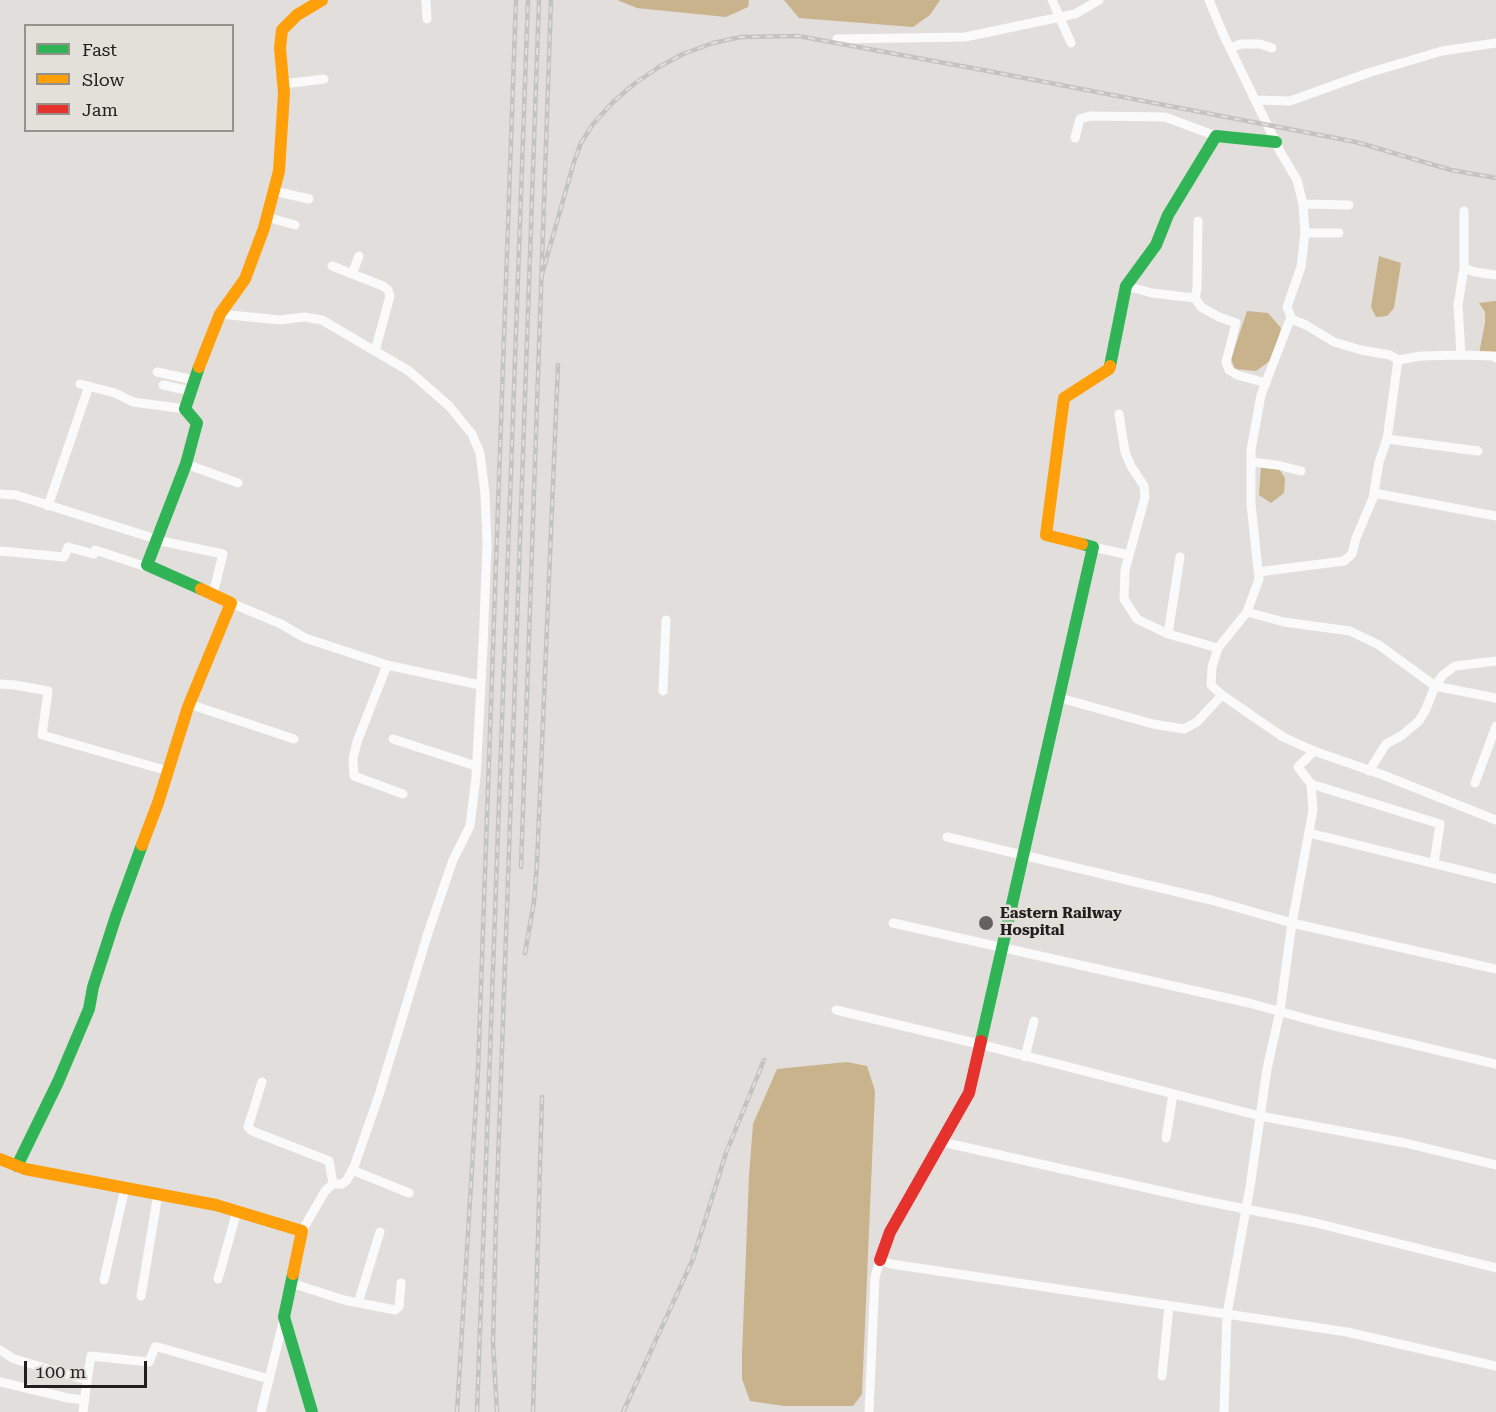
<!DOCTYPE html>
<html>
<head>
<meta charset="utf-8">
<style>
	body { margin:0 }
	#map { position:relative; width:1496px; height:1412px; overflow:hidden; background:#e1dedb; font-family:"Roboto Serif",serif }
	canvas { display:block }
	.legend { position:absolute; left:24px; top:24px; width:210px; height:108px; box-sizing:border-box; background:#e3dfd9; border:2px solid #95928e; margin:0; padding:8px 10px; list-style:none; font-size:18px; color:#201f1d }
	.legend li { display:flex; align-items:center; gap:12px; height:30px }
	.legend b { width:30px; border:2px solid #95928e }
	.scale { position:absolute; left:24px; top:1361px; width:123px; height:27px; box-sizing:border-box; border:3px solid #201f1d; border-top:0; padding-left:8px; font-size:18px; line-height:21px; white-space:nowrap; color:#201f1d; -webkit-text-stroke:4px #e3dfd9; paint-order:stroke }
</style>
</head>
<body>
<div id="map">
<canvas width="1496" height="1412"></canvas>
<ul class="legend">
<li><b style="height:8px;background:#30b455"></b>Fast</li>
<li><b style="height:8px;background:#ff9f0a"></b>Slow</li>
<li><b style="height:8px;background:#e5322d"></b>Jam</li>
</ul>
<div class="scale">100 m</div>
</div>
<script>
const ctx = document.querySelector('canvas').getContext('2d');
ctx.lineJoin = 'round';
function paint(path, color) { ctx.fillStyle = color; ctx.fill(path, 'evenodd'); }
const poly = rows => new Path2D(rows.map(r => 'M' + r).join(''));
function strokePath(path, color, width, dash) { ctx.strokeStyle = color; ctx.lineWidth = width; ctx.lineCap = dash ? 'butt' : 'round'; ctx.setLineDash(dash || []); ctx.stroke(path); }
function label(font, color, halo, rows, align = 'center') {
  ctx.font = font + ' "Roboto Serif",serif'; ctx.lineWidth = 5; ctx.setLineDash([]); ctx.textBaseline = 'middle'; ctx.strokeStyle = halo; ctx.fillStyle = color; for (const [text, x, y, turn = 0] of rows) {
    ctx.save(); ctx.translate(x, y); ctx.rotate((+turn || 0) * Math.PI / 180); ctx.textAlign = isNaN(turn) ? turn : align; if (halo) ctx.strokeText(text, 0, 0); ctx.fillText(text, 0, 0); ctx.restore();
  }
}
paint(poly([
	[617,0,749,0,748,7,726,17,637,8],
	[784,0,940,0,930,15,913,27,799,18],
	[1379,256,1401,263,1394,308,1387,316,1376,317,1371,307],
	[1496,301,1496,357,1479,354,1485,323,1485,312,1479,303],
	[1247,311,1268,313,1281,328,1274,358,1256,371,1235,369,1231,359],
	[1261,466,1279,469,1285,478,1284,493,1271,503,1259,495],
	[847,1062,867,1066,875,1091,862,1394,853,1406,784,1406,750,1401,742,1379,742,1354,749,1176,753,1124,777,1069]
]), '#c8b38c');
strokePath(poly([
	[426,0,427,19],
	[1052,0,1071,43],
	[1209,0,1224,36,1281,153,1297,180,1303,204,1305,233,1301,267,1287,307,1291,317,1261,395,1251,450,1251,504,1259,579,1247,612,1218,648,1212,667,1211,685,1222,695,1283,737,1314,751,1383,775,1496,820],
	[837,39,965,37,1075,14,1099,0],
	[1230,48,1241,44,1260,44,1272,48],
	[283,84,324,79],
	[1256,100,1290,101,1368,73,1442,51,1496,43],
	[1075,138,1080,119,1090,116,1165,117,1216,136],
	[274,191,309,199],
	[1303,204,1349,205],
	[267,217,295,225],
	[1198,221,1197,289,1195,298,1201,307,1219,317,1236,323,1226,362,1229,370,1237,375,1266,383],
	[1305,233,1339,233],
	[332,266,383,286,388,290,390,296,375,351],
	[1464,268,1475,272,1496,275],
	[352,274,359,256],
	[1126,286,1152,293,1195,298],
	[220,314,280,320,304,317,322,320,409,371,449,406,472,434,480,453,485,494,487,545,483,646,476,777,470,826,453,860,428,933,379,1095,354,1167,347,1180,342,1184,333,1184,325,1191,302,1231],
	[1291,319,1306,325,1334,342,1361,350,1390,355,1398,360,1421,356,1461,355,1494,356,1496,358],
	[1461,355,1458,305,1464,268,1464,211],
	[157,372,194,380],
	[80,384,115,393,133,402,185,409],
	[163,385,191,391],
	[1119,414,1125,452,1131,466,1144,486,1145,497,1125,570,1124,599,1137,619,1168,634,1218,648],
	[1387,439,1478,451],
	[1251,462,1277,465,1301,471],
	[186,464,238,483],
	[1374,493,1496,516],
	[0,494,16,495,156,539],
	[48,506,89,386],
	[156,540,223,554,213,594],
	[1093,547,1129,555],
	[0,551,64,557,68,547,94,554,95,550,153,569],
	[1258,572,1344,561,1352,554,1356,538,1373,498,1379,462,1387,439,1398,360],
	[231,603,281,624,305,638,387,665,480,685],
	[1247,612,1284,622,1350,631,1379,645,1435,686,1426,709,1419,721,1401,736,1386,744,1369,771],
	[1168,634,1180,557],
	[1496,661,1455,666,1443,675,1435,686,1496,698],
	[387,665,357,742,353,759,354,776,403,794],
	[0,684,15,685,48,691,42,735,168,771],
	[663,691,666,620],
	[1060,698,1153,724,1184,729,1197,722,1222,695],
	[189,704,294,739],
	[393,739,476,766],
	[1475,783,1496,726],
	[1311,784,1440,824,1434,863],
	[1309,833,1496,879],
	[947,837,1211,900,1292,923,1496,969],
	[893,923,1249,1003,1318,1022,1496,1064],
	[836,1010,979,1044,1260,1116,1405,1143,1496,1165],
	[1025,1057,1034,1021],
	[262,1082,248,1127,252,1131,329,1161,333,1184],
	[1166,1138,1173,1094],
	[942,1142,1205,1201,1312,1222,1496,1268],
	[352,1170,409,1193],
	[218,1279,237,1211],
	[104,1280,125,1188],
	[291,1283,344,1300,395,1310,399,1307,401,1283],
	[141,1296,158,1194],
	[358,1303,380,1232],
	[0,1350,14,1359,87,1380,83,1412],
	[1162,1376,1169,1306],
	[87,1380,91,1356,149,1362,155,1347,158,1347,269,1379],
	[0,1382,68,1398,84,1400],
	[261,1412,284,1318],
	[869,1412,875,1277,880,1260,891,1264,1347,1332,1496,1366],
	[1224,1412,1227,1314,1250,1187,1267,1069,1280,1011,1292,923,1313,810,1311,784,1298,767,1314,751]
]), '#fafafa', 9);
strokePath(poly([
	[1110,366,1126,286,1156,245,1168,215,1216,136,1276,142],
	[199,367,185,409,197,423,186,464,147,565,201,589],
	[981,1041,1093,547,1082,544],
	[17,1166,58,1082,89,1009,93,987,116,916,142,845],
	[293,1274,284,1317,312,1412]
]), '#30b455', 12);
strokePath(poly([
	[199,367,220,314,245,279,264,228,279,171,284,93,280,48,282,30,297,15,322,0],
	[1082,544,1046,535,1064,398,1109,369,1110,366],
	[142,845,158,803,188,707,231,603,201,589],
	[0,1159,25,1169,216,1205,302,1231,293,1274]
]), '#ff9f0a', 12);
strokePath(poly([
	[880,1260,890,1232,969,1093,981,1041]
]), '#e5322d', 12);
const rail = poly([
	[541,278,574,162,581,143,593,124,613,102,634,84,659,67,683,54,713,43,741,37,798,36,988,71,1356,142,1451,170,1496,178],
	[521,867,551,0],
	[525,953,534,902,537,864,558,365],
	[457,1412,478,1070,516,0],
	[477,1412,528,0],
	[497,1412,493,1343,496,1219,539,0],
	[533,1412,542,1097],
	[623,1412,693,1259,726,1153,764,1060]
]);
strokePath(rail, '#c3c3c2', 4.5);
strokePath(rail, '#e3dfd9', 2, [7]);
for (const [x, y, r, color] of [
	[986,923,8,"#646260"]
]) { const dot = new Path2D(); dot.arc(x, y, r, 0, 2 * Math.PI); ctx.fillStyle = color; ctx.fill(dot); strokePath(dot, '#e3dfd9', 2); }
label('bold 15px', '#201f1d', '#e3dfd9', [
	["Eastern Railway",1000,914],
	["Hospital",1000,931]
], 'left');
</script>
</body>
</html>
